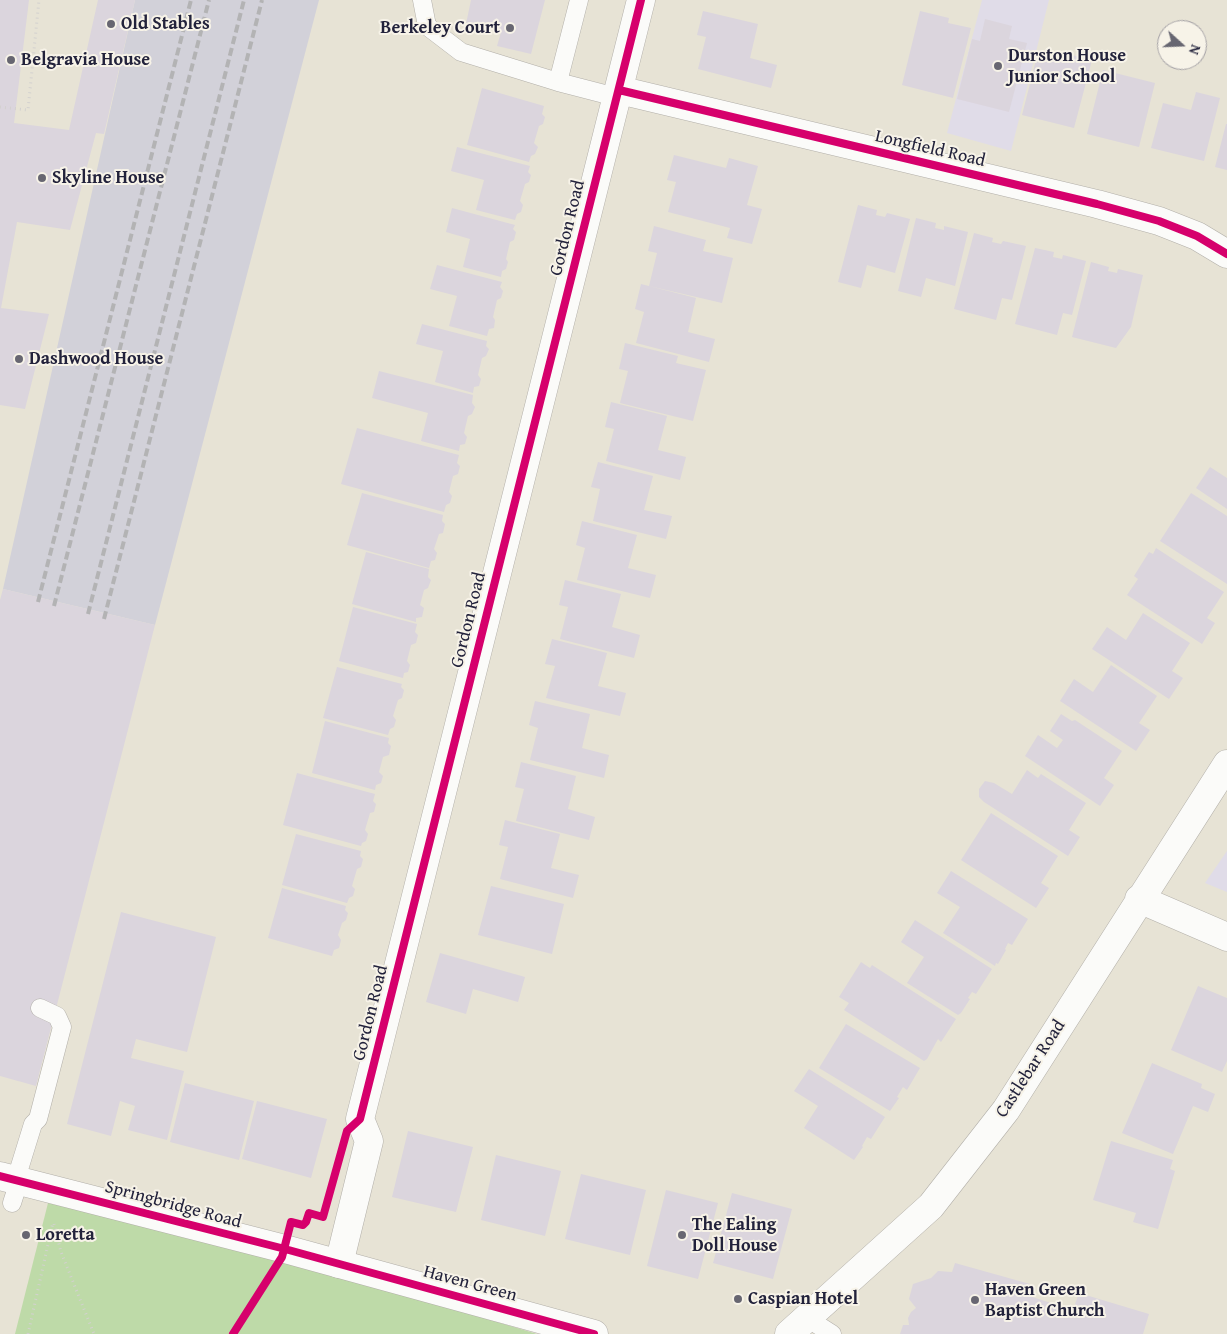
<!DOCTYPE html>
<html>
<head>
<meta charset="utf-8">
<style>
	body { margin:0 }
	#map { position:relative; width:1227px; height:1334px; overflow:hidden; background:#e7e3d5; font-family:"Gentium Book Plus",serif }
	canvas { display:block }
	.north { position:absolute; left:1157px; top:20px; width:50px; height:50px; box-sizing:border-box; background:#f7f3e8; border:1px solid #a29fa3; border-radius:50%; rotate:110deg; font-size:14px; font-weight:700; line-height:20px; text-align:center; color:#22223b }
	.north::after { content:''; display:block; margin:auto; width:18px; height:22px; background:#676671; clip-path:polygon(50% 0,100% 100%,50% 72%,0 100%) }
</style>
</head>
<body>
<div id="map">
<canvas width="1227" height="1334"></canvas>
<div class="north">N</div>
</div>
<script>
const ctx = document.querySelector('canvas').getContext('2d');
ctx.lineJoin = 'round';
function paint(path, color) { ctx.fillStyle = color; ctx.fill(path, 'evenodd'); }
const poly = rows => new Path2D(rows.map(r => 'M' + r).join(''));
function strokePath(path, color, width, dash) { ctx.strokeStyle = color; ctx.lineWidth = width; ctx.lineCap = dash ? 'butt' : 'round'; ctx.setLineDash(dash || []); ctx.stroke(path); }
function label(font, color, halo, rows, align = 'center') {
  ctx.font = font + ' "Gentium Book Plus",serif'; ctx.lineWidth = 4; ctx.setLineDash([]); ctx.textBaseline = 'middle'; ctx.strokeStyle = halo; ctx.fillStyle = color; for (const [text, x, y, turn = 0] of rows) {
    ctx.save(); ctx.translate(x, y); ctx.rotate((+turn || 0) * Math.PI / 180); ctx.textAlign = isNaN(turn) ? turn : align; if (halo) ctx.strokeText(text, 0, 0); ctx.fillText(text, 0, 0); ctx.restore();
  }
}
paint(poly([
	[982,0,1049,0,1011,151,947,133],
	[1227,851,1227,892,1205,883]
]), '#e0dce8');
paint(poly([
	[135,0,319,0,155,625,3,589]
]), '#d2d1d9');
paint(poly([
	[48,1203,282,1257,537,1334,15,1334]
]), '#bedaa8');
paint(poly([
	[0,0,29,0,14,123,69,130,98,0,135,0,104,134,96,133,70,230,17,222,1,308,49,314,25,409,0,405],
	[471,0,545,0,531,54,497,46,501,32,466,24],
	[703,11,758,24,750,58,777,65,771,88,698,69,706,37,697,35],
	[920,11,949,18,948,23,971,28,953,98,902,85],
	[985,19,1012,26,1009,39,1027,43,1009,112,957,99,972,39,980,41],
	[1038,52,1066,59,1068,54,1092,60,1074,128,1022,115],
	[1103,70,1155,83,1139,147,1087,134],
	[482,88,544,106,542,114,545,117,543,124,539,126,534,143,538,147,535,154,531,156,529,162,467,145],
	[1196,92,1220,98,1204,161,1151,148,1163,103,1191,110],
	[1226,124,1227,124,1227,170,1215,167],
	[457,147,530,166,528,172,531,175,529,182,525,184,520,201,523,205,521,212,517,214,515,220,476,210,484,180,451,171],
	[674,155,726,168,729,158,758,166,747,205,762,209,752,244,727,238,730,228,668,212,676,182,667,180],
	[858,205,877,210,876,215,885,217,887,213,910,219,895,273,867,265,861,288,838,282],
	[452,208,515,225,513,229,516,232,514,240,510,242,506,259,508,262,506,269,502,271,501,277,463,267,470,239,446,232],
	[916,218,936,223,935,228,944,230,944,226,968,232,955,286,926,278,921,297,898,291],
	[654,226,706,240,703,251,733,258,722,303,649,286,657,253,648,251],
	[974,233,993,238,992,242,1001,244,1003,241,1026,246,1012,300,1002,298,996,320,954,309],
	[1035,248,1054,252,1053,257,1062,259,1063,255,1086,261,1072,315,1063,313,1057,335,1015,324],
	[1091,262,1109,267,1108,271,1117,273,1118,269,1143,275,1131,327,1116,348,1072,337],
	[437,265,502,282,500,287,503,291,501,298,497,300,493,317,495,320,494,328,489,329,487,336,449,326,457,296,430,289],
	[641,284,696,298,688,332,715,339,709,362,636,343,644,312,635,309],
	[422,324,487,341,486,346,489,349,486,356,482,358,478,375,481,379,479,386,474,387,473,393,435,382,443,351,416,344],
	[625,343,678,356,676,363,706,370,693,421,620,403,628,371,619,369],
	[379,371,473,395,472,403,475,407,472,414,468,416,464,433,467,437,465,444,460,445,459,451,421,441,428,413,372,398],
	[611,402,667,416,658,450,686,457,680,480,606,461,614,429,605,427],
	[357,428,459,455,457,463,460,466,458,474,453,476,449,492,452,496,450,503,446,505,444,512,341,484],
	[598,462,653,476,644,510,672,516,666,539,593,521,600,489,591,487],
	[1210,467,1227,478,1227,509,1196,488],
	[362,493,443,515,442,521,445,524,443,533,439,534,434,549,437,553,435,560,431,561,429,568,347,545],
	[1191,493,1227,516,1227,584,1160,541],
	[582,521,637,535,628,568,656,575,650,598,577,580,585,548,576,545],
	[1156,548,1224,592,1207,618,1215,623,1202,644,1127,595,1138,579,1134,576,1149,552,1153,554],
	[366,552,429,569,428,577,431,580,428,588,424,590,420,605,424,608,422,617,416,618,416,622,352,604],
	[565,580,621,594,612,627,640,635,634,658,560,639,568,607,559,605],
	[3,589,155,625,36,1086,0,1076,0,600],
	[353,607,417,624,415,632,418,635,416,643,411,645,407,661,410,665,408,672,404,673,403,678,339,661],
	[1143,613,1190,643,1172,671,1183,678,1169,699,1092,649,1107,627,1126,640],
	[552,639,607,653,598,686,626,693,620,716,546,698,555,666,545,664],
	[1111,665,1157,696,1139,723,1150,730,1136,751,1060,701,1074,679,1093,692],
	[337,667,402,684,401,687,404,690,402,698,398,700,393,716,396,720,394,727,390,729,388,735,323,718],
	[535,701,590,714,582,748,609,755,604,778,530,760,538,728,529,725],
	[1061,714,1072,721,1075,720,1122,751,1104,778,1114,785,1100,806,1025,756,1038,735,1057,748,1063,740,1050,731],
	[325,721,389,738,388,743,391,746,389,755,383,757,379,772,383,776,381,783,376,785,375,790,312,773],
	[521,762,576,776,568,809,595,817,589,840,516,821,524,789,515,787],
	[1027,770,1038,778,1041,774,1086,803,1069,830,1080,837,1068,856,984,802,979,797,979,789,985,781,994,783,1012,794],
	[297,773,375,794,373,801,376,804,374,812,370,813,365,830,368,834,366,841,362,843,361,846,283,825],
	[991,813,1058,856,1041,883,1049,888,1036,908,961,860],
	[505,820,560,834,551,868,579,875,573,898,500,879,508,847,499,845],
	[296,834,361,851,360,856,363,859,361,867,357,869,352,886,355,889,353,896,349,898,347,903,282,885],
	[951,871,1028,919,1012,945,1008,943,1005,949,1006,950,998,964,996,963,995,966,943,933,960,907,937,893],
	[491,886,564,904,552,954,478,935],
	[282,888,346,906,345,910,348,913,346,920,342,923,338,935,341,940,339,948,334,950,332,956,268,938],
	[121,912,216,937,187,1052,136,1039,131,1058,184,1071,167,1140,128,1130,135,1106,120,1101,111,1136,67,1124],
	[915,920,992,969,976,994,972,992,968,998,970,999,961,1013,958,1015,907,983,924,957,901,942],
	[440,953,525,977,518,1002,473,989,466,1014,426,1002],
	[861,962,870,968,872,965,956,1019,941,1042,938,1039,927,1059,924,1061,844,1010,849,1003,839,997],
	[1198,986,1227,998,1227,1061,1222,1072,1171,1050],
	[846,1024,920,1068,907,1090,903,1087,897,1097,899,1098,890,1111,819,1068],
	[1152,1063,1202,1084,1201,1088,1215,1094,1208,1112,1193,1106,1173,1154,1122,1133],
	[809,1069,885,1117,871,1139,867,1137,862,1146,863,1147,854,1160,804,1128,818,1106,794,1091],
	[185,1083,254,1101,239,1160,170,1142],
	[257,1101,327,1119,311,1178,242,1159],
	[408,1131,473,1147,456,1212,392,1197],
	[1111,1141,1173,1160,1170,1169,1175,1171,1158,1229,1133,1222,1136,1213,1093,1200],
	[496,1155,561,1171,545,1236,481,1220],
	[581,1174,646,1190,630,1255,565,1239],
	[666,1190,718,1203,698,1279,647,1266],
	[732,1193,792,1209,773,1279,713,1263],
	[955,1263,1030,1284,1026,1295,1073,1310,1079,1293,1149,1314,1143,1334,900,1334,903,1325,909,1325,908,1318,911,1312,916,1308,909,1299,913,1284,931,1278,938,1271,952,1272]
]), '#dbd5dd');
const lane = poly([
	[422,0,427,26,461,52,558,82,616,97],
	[558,82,579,0],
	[16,1179,33,1124,38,1119,62,1027,57,1016,40,1008],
	[12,1203,19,1181],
	[807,1318,832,1334]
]);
const street = poly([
	[619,90,1097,204,1159,221,1197,236,1227,254],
	[339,1264,369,1141,360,1119,641,0]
]);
const secondary = poly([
	[1139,899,1227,937],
	[0,1176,285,1249,594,1334],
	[789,1334,931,1206,1006,1110,1227,764]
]);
strokePath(lane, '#b2afa9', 19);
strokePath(street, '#b2afa9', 29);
strokePath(secondary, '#b2afa9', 29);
strokePath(poly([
	[0,107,28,110,39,0],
	[54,1224,61,1252,94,1334],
	[28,1334,53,1222]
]), '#d3d1cf', 3, [1, 4]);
strokePath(lane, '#fbfbf9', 18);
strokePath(street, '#fbfbf9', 28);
strokePath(secondary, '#fbfbf9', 28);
strokePath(poly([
	[38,602,191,0],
	[54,606,209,0],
	[88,614,244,0],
	[104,619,262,0]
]), '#b3b3b4', 4, [8, 4]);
strokePath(poly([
	[619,90,1097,204,1159,221,1197,236,1227,254],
	[0,1176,285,1249,594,1334],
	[233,1334,282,1257,291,1222,303,1225,306,1222,309,1213,323,1217,347,1131,360,1119,641,0]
]), '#d6006c', 8);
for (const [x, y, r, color] of [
	[111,24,5,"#676671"],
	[510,28,5,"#676671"],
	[11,60,5,"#676671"],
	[998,66,5,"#676671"],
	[42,178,5,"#676671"],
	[19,359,5,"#676671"],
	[26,1235,5,"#676671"],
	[682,1235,5,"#676671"],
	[738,1299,5,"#676671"],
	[975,1300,5,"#676671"]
]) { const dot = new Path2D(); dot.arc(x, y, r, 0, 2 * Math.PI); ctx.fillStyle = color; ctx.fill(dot); strokePath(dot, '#f7f3e8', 2); }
label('bold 18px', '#22223b', '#f7f3e8', [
	["Old Stables",121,24],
	["Berkeley Court",500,28,"right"],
	["Durston House",1008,56],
	["Junior School",1008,77],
	["Belgravia House",21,60],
	["Skyline House",52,178],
	["Dashwood House",29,359],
	["The Ealing",692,1225],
	["Doll House",692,1246],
	["Loretta",36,1235],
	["Haven Green",985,1290],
	["Baptist Church",985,1311],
	["Caspian Hotel",748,1299]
], 'left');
label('18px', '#22223b', '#f7f3e8', [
	["Longfield Road",930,149,13],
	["Gordon Road",568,228,-76],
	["Gordon Road",469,620,-76],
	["Gordon Road",371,1013,-76],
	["Castlebar Road",1031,1069,-57],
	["Springbridge Road",173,1205,15],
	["Haven Green",470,1284,15]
]);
</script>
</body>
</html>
